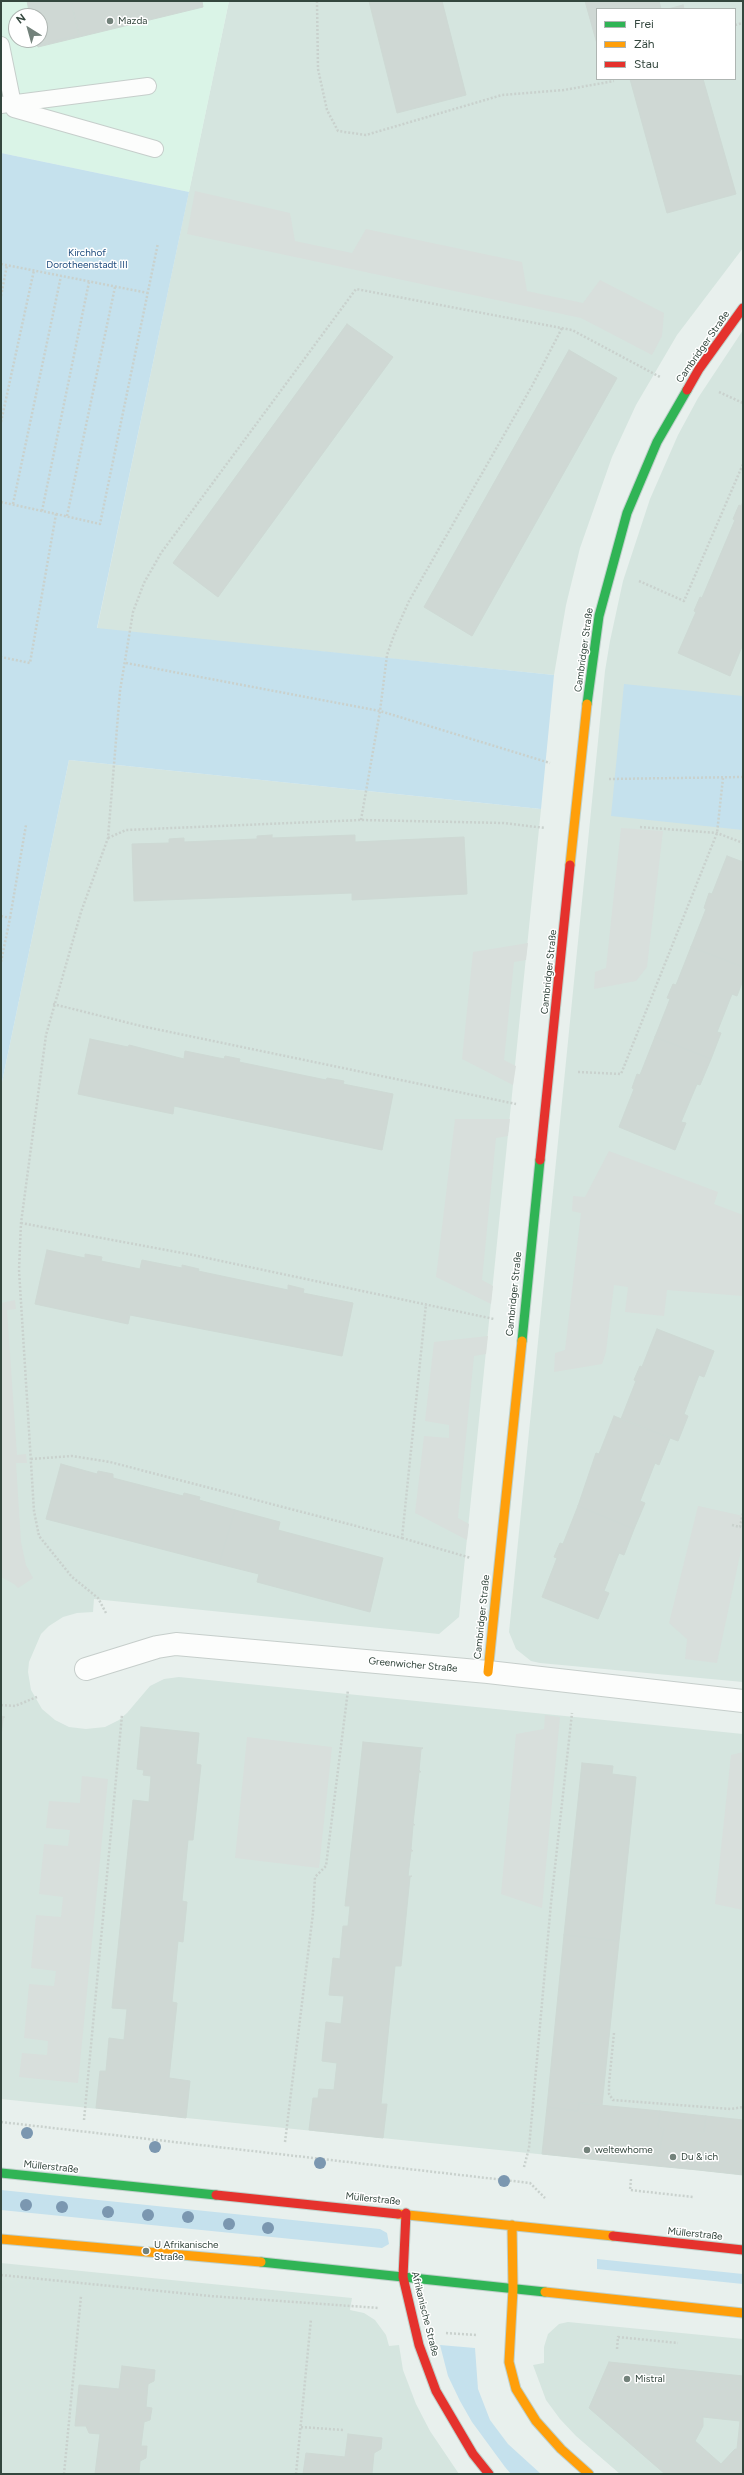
<!DOCTYPE html>
<html>
<head>
<meta charset="utf-8">
<style>
	body { margin:0 }
	#map { position:relative; width:744px; height:2475px; overflow:hidden; background:#e8f0ed; font-family:Figtree,sans-serif }
	canvas { display:block }
	.frame { position:absolute; inset:0; border:2px solid #34473e; pointer-events:none }
	.legend { position:absolute; left:596px; top:8px; width:140px; height:72px; box-sizing:border-box; background:#fff; border:1px solid #aeb5b2; margin:0; padding:5px 7px; list-style:none; font-size:12px; color:#34473e }
	.legend li { display:flex; align-items:center; gap:8px; height:20px }
	.legend b { width:20px; border:1px solid #aeb5b2 }
	.north { position:absolute; left:8px; top:8px; width:40px; height:40px; box-sizing:border-box; background:#fff; border:1px solid #aeb5b2; border-radius:50%; rotate:323deg; font-size:11px; font-weight:700; line-height:16px; text-align:center; color:#34473e }
	.north::after { content:''; display:block; margin:auto; width:14px; height:18px; background:#73827b; clip-path:polygon(50% 0,100% 100%,50% 72%,0 100%) }
</style>
</head>
<body>
<div id="map">
<canvas width="744" height="2475"></canvas>
<div class="frame"></div>
<ul class="legend">
<li><b style="height:5px;background:#30b455"></b>Frei</li>
<li><b style="height:5px;background:#ff9f0a"></b>Zäh</li>
<li><b style="height:5px;background:#e5322d"></b>Stau</li>
</ul>
<div class="north">N</div>
</div>
<script>
const ctx = document.querySelector('canvas').getContext('2d');
ctx.lineJoin = 'round';
function paint(path, color) { ctx.fillStyle = color; ctx.fill(path, 'evenodd'); }
const poly = rows => new Path2D(rows.map(r => 'M' + r).join(''));
function strokePath(path, color, width, dash) { ctx.strokeStyle = color; ctx.lineWidth = width; ctx.lineCap = dash ? 'butt' : 'round'; ctx.setLineDash(dash || []); ctx.stroke(path); }
function label(font, color, halo, rows, align = 'center') {
  ctx.font = font + ' Figtree,sans-serif'; ctx.lineWidth = 3; ctx.setLineDash([]); ctx.textBaseline = 'middle'; ctx.strokeStyle = halo; ctx.fillStyle = color; for (const [text, x, y, turn = 0] of rows) {
    ctx.save(); ctx.translate(x, y); ctx.rotate((+turn || 0) * Math.PI / 180); ctx.textAlign = isNaN(turn) ? turn : align; if (halo) ctx.strokeText(text, 0, 0); ctx.fillText(text, 0, 0); ctx.restore();
  }
}
paint(poly([
	[229,1,743,1,743,248,677,335,636,405,612,457,580,548,566,605,554,675,97,629],
	[597,9,735,9,735,79,597,79],
	[743,330,743,1682,540,1663,531,1661,516,1649,509,1632,605,671,610,641,623,581,650,499,678,435,698,398],
	[69,760,541,809,459,1617,439,1634,94,1599,93,1612,77,1613,63,1617,49,1626,41,1634,29,1662,28,1672,31,1690,42,1709,55,1720,69,1727,86,1729,105,1727,119,1720,127,1713,150,1686,164,1679,179,1677,743,1734,743,2175,1,2099,1,1087],
	[1,2263,352,2298,350,2310,364,2313,375,2320,386,2335,389,2346,399,2345,403,2370,416,2404,430,2431,459,2474,1,2474],
	[568,2322,743,2339,743,2474,620,2474,576,2436,560,2419,546,2400,533,2365,544,2363,544,2347,548,2334,559,2324]
]), '#d5e5df');
paint(poly([
	[1,1,229,1,189,192,1,153],
	[16,16,40,16,40,40,16,40]
]), '#daf4e7');
paint(poly([
	[1,153,189,192,97,628,554,675,541,809,69,760,1,1087],
	[624,684,743,696,743,830,611,816],
	[1,2190,380,2229,387,2233,389,2244,382,2248,1,2210],
	[597,2259,743,2274,743,2284,597,2269],
	[440,2345,475,2348,478,2389,490,2420,508,2444,541,2474,511,2474,505,2467,472,2422,460,2401,448,2376]
]), '#c5e1ed');
paint(poly([
	[195,191,290,213,295,241,352,253,366,229,522,262,527,291,583,303,600,280,664,313,662,336,652,355,581,318,187,234],
	[621,828,663,831,647,967,636,981,594,989,595,972,606,968],
	[528,943,526,960,514,962,504,1060,516,1066,513,1085,462,1059,473,952],
	[455,1119,510,1119,508,1136,496,1138,482,1280,493,1286,491,1304,436,1277],
	[609,1151,718,1192,714,1204,743,1215,743,1296,667,1290,664,1316,625,1312,628,1287,614,1285,606,1352,602,1364,554,1372,555,1353,565,1350,581,1213,572,1211,573,1196,585,1197],
	[15,1300,16,1309,7,1310,17,1455,26,1454,27,1463,16,1463,21,1542,26,1565,33,1578,18,1588,14,1584,1,1577,1,1303],
	[488,1336,486,1354,474,1356,458,1518,469,1524,467,1540,415,1513,424,1436,449,1438,449,1425,425,1421,434,1342],
	[698,1506,743,1516,743,1541,717,1663,685,1659,687,1639,669,1623],
	[545,1715,560,1717,542,1908,501,1894,516,1734,544,1729],
	[247,1737,332,1747,319,1868,235,1858],
	[743,1752,743,1910,715,1904,731,1755],
	[82,1776,108,1779,78,2083,19,2077,22,2053,47,2055,48,2041,24,2038,29,1984,54,1986,56,1971,31,1968,36,1915,61,1917,63,1897,39,1894,44,1844,68,1846,70,1830,46,1828,49,1801,80,1803]
]), '#d8dfdc');
const building = poly([
	[27,1,71,1,79,35,37,45,36,40,40,40,40,16,30,16,27,1],
	[71,1,202,1,203,7,38,47,37,45,79,35,71,1],
	[369,1,442,1,466,95,397,113,369,1],
	[585,1,659,1,661,9,597,9,597,44,585,1],
	[683,5,684,9,668,9,683,5],
	[630,79,703,79,736,194,667,213,630,79],
	[347,324,393,357,218,597,173,563,347,324],
	[569,350,617,378,472,636,424,607,569,350],
	[743,502,743,644,730,676,678,653,696,612,694,611,700,597,702,598,735,520,733,519,739,505,741,506,743,502],
	[272,835,272,838,355,835,355,842,464,837,467,894,352,900,352,893,134,901,132,844,169,843,169,839,184,838,184,842,257,839,257,836,272,835],
	[727,856,743,862,743,967,691,947,706,909,704,908,709,893,712,894,727,856],
	[691,947,743,967,743,980,737,996,732,994,717,1032,721,1033,711,1059,655,1037,670,999,667,998,673,984,676,985,691,947],
	[655,1037,711,1059,700,1085,697,1084,681,1122,686,1123,675,1150,619,1127,634,1089,632,1088,637,1074,640,1075,655,1037],
	[90,1039,128,1047,129,1045,184,1059,185,1051,224,1059,225,1056,240,1059,239,1062,326,1080,327,1078,344,1081,343,1084,393,1094,382,1150,174,1106,173,1114,78,1094,90,1039],
	[47,1250,85,1258,85,1254,102,1257,101,1261,140,1269,142,1260,182,1268,182,1265,199,1269,198,1271,288,1290,288,1285,304,1289,303,1293,353,1303,342,1356,130,1315,128,1324,35,1304,47,1250],
	[657,1329,714,1351,704,1377,699,1375,684,1414,688,1416,678,1441,621,1419,636,1381,634,1380,640,1366,642,1367,657,1329],
	[614,1416,670,1438,659,1465,655,1463,640,1501,645,1503,634,1529,578,1506,596,1453,599,1454,614,1416],
	[61,1464,97,1474,98,1471,113,1474,113,1478,183,1496,184,1493,200,1497,199,1500,235,1510,219,1564,46,1519,61,1464],
	[578,1506,634,1529,624,1555,619,1553,604,1591,609,1593,598,1619,542,1597,557,1558,554,1557,560,1543,563,1544,578,1506],
	[235,1510,280,1522,278,1530,383,1558,370,1612,257,1582,259,1574,219,1564,235,1510],
	[1,1716,5,1717,3,1718,1,1737,1,1716],
	[141,1727,199,1733,196,1764,201,1765,193,1840,188,1840,182,1901,187,1902,183,1942,178,1941,172,2002,177,2003,169,2078,190,2081,186,2118,96,2108,100,2071,106,2071,109,2038,124,2040,127,2009,112,2008,133,1800,149,1802,151,1776,143,1775,144,1770,137,1769,141,1727],
	[363,1742,423,1748,421,1749,419,1770,421,1772,419,1772,413,1823,415,1825,413,1825,411,1849,413,1851,411,1851,408,1876,412,1876,410,1877,401,1966,395,1966,381,2104,387,2104,383,2138,309,2130,313,2098,318,2098,319,2089,334,2090,337,2063,322,2061,326,2022,341,2024,344,1996,329,1995,333,1958,340,1959,343,1926,348,1926,350,1906,345,1906,363,1742],
	[582,1763,613,1766,612,1774,636,1777,619,1941,564,1935,582,1763],
	[564,1935,619,1941,602,2105,579,2103,578,2111,547,2107,564,1935],
	[579,2103,660,2111,658,2127,664,2129,656,2166,542,2154,547,2107,578,2111,579,2103],
	[660,2111,706,2116,704,2132,698,2132,698,2170,656,2166,664,2129,658,2127,660,2111],
	[706,2116,743,2120,743,2175,698,2170,698,2132,704,2132,706,2116],
	[609,2362,743,2376,743,2474,665,2474,589,2408,609,2362],
	[703,2417,740,2421,737,2449,735,2449,721,2464,695,2441,703,2426,703,2417],
	[122,2366,155,2370,154,2381,148,2384,146,2407,152,2408,150,2420,144,2422,141,2446,147,2446,146,2458,140,2461,139,2474,95,2474,100,2434,89,2433,86,2426,75,2426,79,2385,119,2389,122,2366],
	[348,2434,382,2438,381,2449,374,2453,372,2474,303,2474,306,2453,345,2457,348,2434]
]);
paint(building, '#cfd8d4');
strokePath(building, '#ced9d4', 1);
const lane = poly([
	[1,45,14,109,155,149],
	[1,105,148,86]
]);
const street = poly([
	[86,1669,157,1647,176,1644,488,1672,743,1701]
]);
const fast = poly([
	[587,704,599,616,627,513,657,442,687,390],
	[522,1341,540,1160],
	[1,2173,216,2195],
	[261,2262,545,2292]
]);
const slow = poly([
	[570,865,587,704],
	[488,1672,522,1341],
	[398,2214,613,2236],
	[512,2225,513,2289,509,2362,516,2389,536,2421,561,2449,589,2474],
	[1,2239,261,2262],
	[545,2292,743,2313]
]);
const jam = poly([
	[687,390,699,369,743,308],
	[540,1160,570,865],
	[216,2195,398,2214],
	[406,2213,403,2277,419,2345,436,2391,473,2454,489,2474],
	[613,2236,743,2250]
]);
strokePath(lane, '#c6cecb', 18);
strokePath(street, '#c6cecb', 24);
strokePath(fast, '#bed0ca', 11);
strokePath(slow, '#bed0ca', 11);
strokePath(jam, '#bed0ca', 11);
strokePath(poly([
	[317,1,318,69,327,110,338,131,366,135,502,95,564,90,614,81],
	[735,25,743,23],
	[1,264,148,293],
	[1,296,7,265],
	[719,392,743,403],
	[1,422,34,270],
	[1,502,56,514,30,663,1,657],
	[13,504,61,276],
	[42,511,89,282],
	[56,514,100,524,158,243],
	[67,516,115,287],
	[639,581,684,601,743,464],
	[126,663,380,711,550,763],
	[609,779,743,777],
	[361,820,380,711,387,655,394,635,409,601,532,386,562,328],
	[640,827,717,833,743,843],
	[108,838,126,830,361,820,504,823,545,828],
	[1,916,10,918,1,962],
	[10,918,26,825],
	[53,1004,141,1026,516,1104],
	[578,1072,621,1074,717,833,723,778],
	[21,1223,193,1255,494,1319],
	[31,1459,72,1456,110,1462,402,1538,426,1304],
	[732,1525,740,1527,743,1513],
	[402,1538,471,1558],
	[106,1613,98,1598,72,1577,39,1536,34,1511,19,1270,21,1223,46,1035,81,912,108,838,120,691,133,612,144,583,161,553,356,289,572,330,660,377],
	[1,1705,15,1706,37,1697],
	[614,2033,609,2083,609,2094,613,2100,731,2109,743,2107],
	[84,2120,122,1715],
	[1,2122,530,2183,545,2198],
	[285,2142,313,1913,315,1877,326,1866,348,1690],
	[524,2167,529,2148,551,1903,572,1713],
	[631,2179,630,2190,693,2197],
	[1,2275,210,2296,379,2308],
	[446,2333,476,2335],
	[617,2349,618,2337,678,2343],
	[301,2427,343,2430],
	[64,2474,81,2296],
	[296,2474,311,2319]
]), '#c9d1cd', 2.5, [2, 2]);
strokePath(lane, '#fcfdfc', 16);
strokePath(street, '#fcfdfc', 22);
strokePath(fast, '#30b455', 9);
strokePath(slow, '#ff9f0a', 9);
strokePath(jam, '#e5322d', 9);
ctx.fillStyle = '#7b97b0';
for (const [x, y] of [
	[27,2133],
	[155,2147],
	[320,2163],
	[504,2181],
	[26,2205],
	[62,2207],
	[108,2212],
	[148,2215],
	[188,2217],
	[229,2224],
	[268,2228]
]) { ctx.beginPath(); ctx.arc(x, y, 6, 0, 2 * Math.PI); ctx.fill(); }
for (const [x, y, r, color] of [
	[110,21,4,"#73827b"],
	[587,2150,4,"#73827b"],
	[673,2157,4,"#73827b"],
	[146,2251,4,"#73827b"],
	[627,2379,4,"#73827b"]
]) { const dot = new Path2D(); dot.arc(x, y, r, 0, 2 * Math.PI); ctx.fillStyle = color; ctx.fill(dot); strokePath(dot, '#fff', 1.5); }
label('10px', '#34473e', '#fff', [
	["Mazda",118,21],
	["weltewhome",595,2150],
	["Du & ich",681,2157],
	["U Afrikanische",154,2245],
	["Straße",154,2257],
	["Mistral",635,2379]
], 'left');
label('10px', '#214e7f', '#fff', [
	["Kirchhof",87,253],
	["Dorotheenstadt III",87,265]
]);
label('10px', '#34473e', '#fff', [
	["Cambridger Straße",703,347,-55],
	["Cambridger Straße",584,650,-82],
	["Cambridger Straße",549,972,-84],
	["Cambridger Straße",514,1294,-84],
	["Cambridger Straße",482,1617,-84],
	["Greenwicher Straße",413,1665,5],
	["Müllerstraße",51,2167,6],
	["Müllerstraße",373,2199,6],
	["Müllerstraße",695,2234,6],
	["Afrikanische Straße",425,2314,76]
]);
</script>
</body>
</html>
